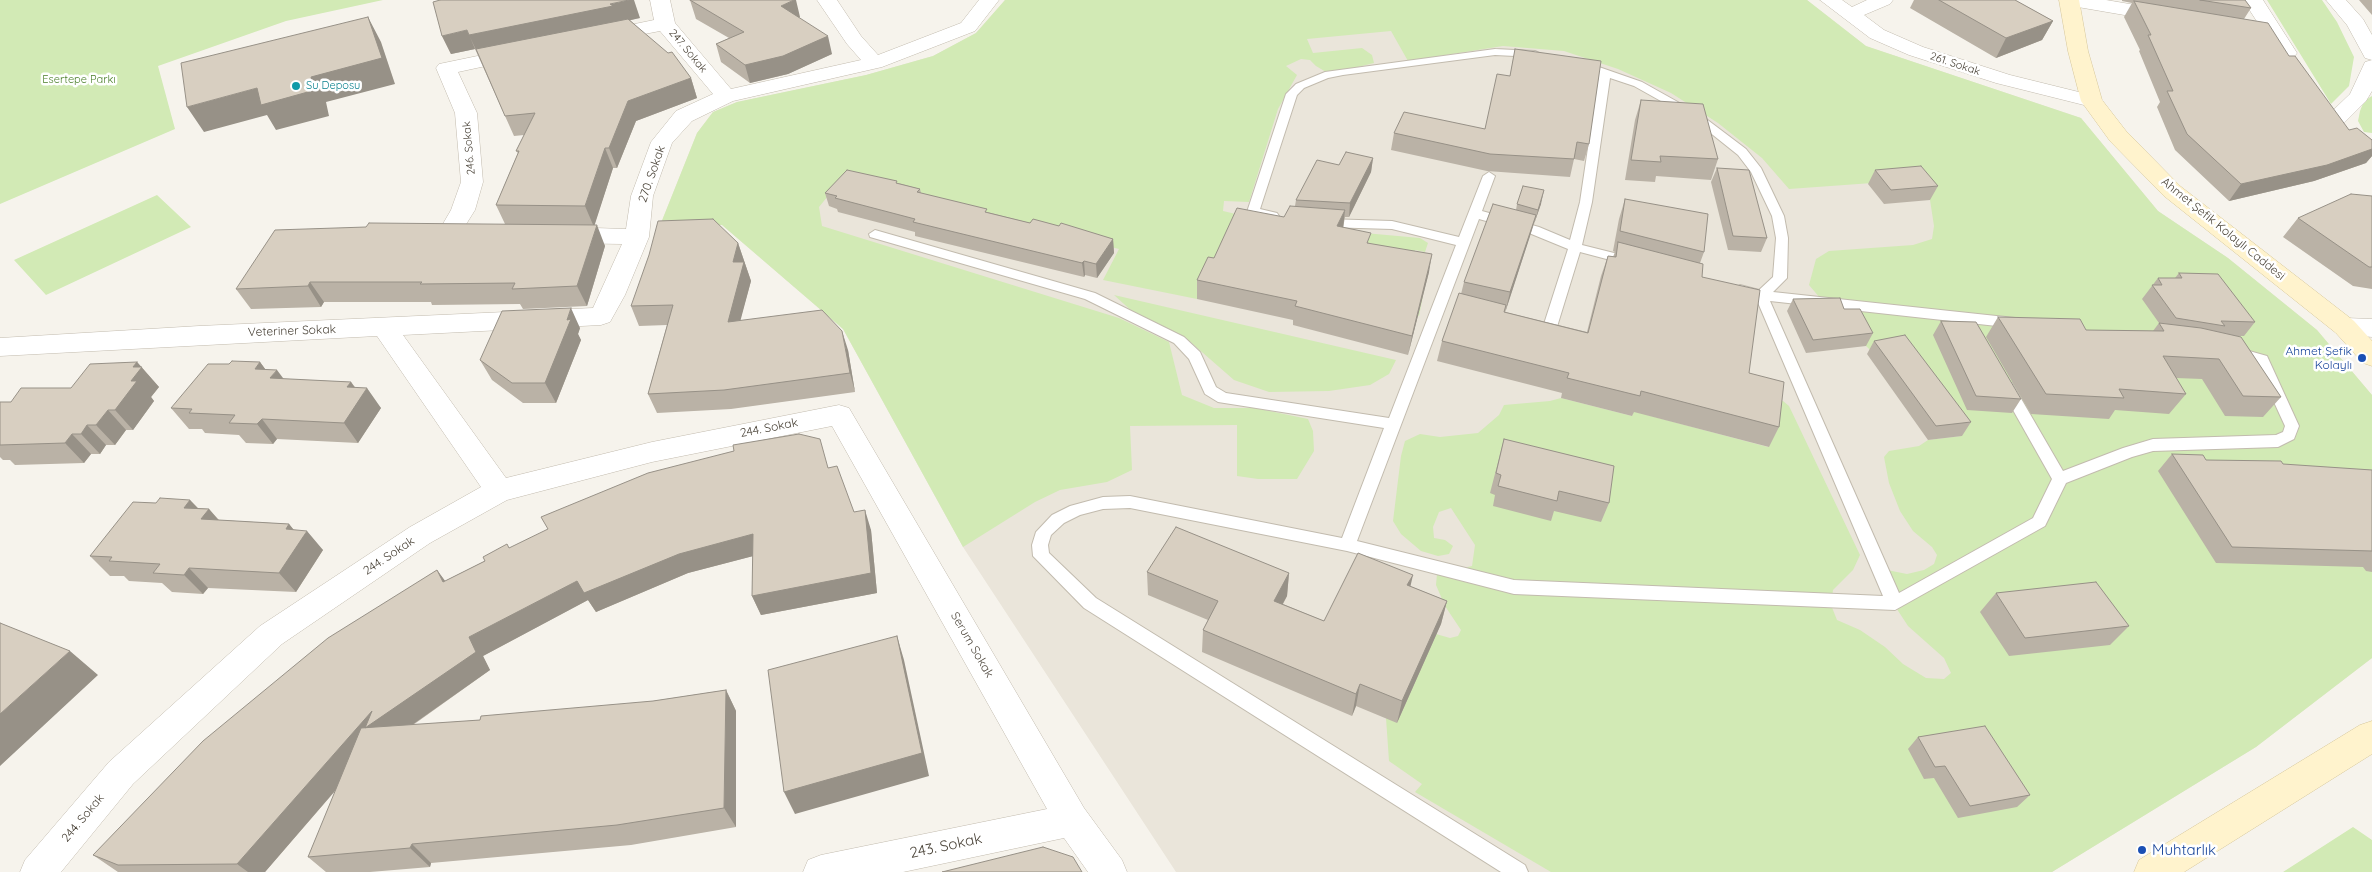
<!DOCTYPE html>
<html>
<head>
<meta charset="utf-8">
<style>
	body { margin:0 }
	canvas { display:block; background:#f6f3ec }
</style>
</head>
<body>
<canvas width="2372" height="872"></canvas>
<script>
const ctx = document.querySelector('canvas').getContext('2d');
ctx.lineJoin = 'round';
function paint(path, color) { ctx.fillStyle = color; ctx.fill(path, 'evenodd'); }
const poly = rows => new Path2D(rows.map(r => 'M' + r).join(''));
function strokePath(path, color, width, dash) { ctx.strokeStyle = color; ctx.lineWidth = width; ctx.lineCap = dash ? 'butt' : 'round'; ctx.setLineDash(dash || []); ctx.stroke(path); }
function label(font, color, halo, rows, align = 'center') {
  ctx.font = font + ' Quicksand,sans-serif'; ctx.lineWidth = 5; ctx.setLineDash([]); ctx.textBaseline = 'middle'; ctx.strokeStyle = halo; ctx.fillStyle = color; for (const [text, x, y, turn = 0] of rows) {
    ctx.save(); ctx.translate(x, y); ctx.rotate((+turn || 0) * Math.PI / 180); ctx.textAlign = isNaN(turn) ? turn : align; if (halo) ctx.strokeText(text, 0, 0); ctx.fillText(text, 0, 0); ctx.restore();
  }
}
paint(poly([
	[1005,0,1807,0,1866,46,2081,118,2158,211,2228,258,2317,330,2372,395,2372,658,2256,747,2052,872,1176,872,963,547,843,329,722,225,659,228,697,133,713,112,737,102,866,75,933,56,976,33]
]), '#eae5da');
paint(poly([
	[0,0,383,0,286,21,158,66,175,129,0,204],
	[1005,0,1807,0,1866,46,2081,118,2158,211,2228,258,2317,330,2372,395,2372,658,2256,747,2052,872,1551,872,1415,792,1422,784,1389,761,1386,718,1436,634,1450,638,1458,636,1461,630,1445,606,1436,585,1437,574,1472,566,1475,545,1451,508,1439,512,1433,527,1434,538,1445,540,1453,546,1449,554,1438,556,1421,551,1401,534,1393,521,1401,456,1405,441,1420,434,1440,437,1478,433,1499,415,1504,405,1550,401,1561,398,1632,416,1635,403,1647,415,1768,447,1778,400,1783,401,1789,406,1860,555,1853,570,1833,590,1831,605,1837,620,1860,630,1885,647,1903,664,1926,678,1944,679,1951,673,1944,658,1908,626,1889,597,1887,570,1907,574,1924,570,1934,564,1937,555,1932,547,1913,531,1900,511,1889,483,1884,457,1889,451,1919,446,1928,440,1961,436,1866,346,1854,321,1826,305,1809,285,1816,259,1829,251,1913,245,1932,239,1934,226,1930,200,1914,180,1789,189,1762,158,1718,123,1671,93,1618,69,1564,51,1503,46,1408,61,1391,31,1307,39,1313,53,1362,48,1372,55,1374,63,1350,69,1326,72,1316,66,1310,60,1301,59,1286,66,1297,75,1278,109,1249,202,1224,201,1223,211,1287,226,1420,238,1428,243,1425,252,1415,250,1411,269,1384,289,1423,296,1419,316,1311,289,1208,276,1197,299,1103,280,1119,249,841,180,819,207,822,226,1119,318,1169,342,1182,395,1214,408,1255,408,1308,419,1313,431,1314,451,1297,479,1258,479,1237,476,1237,425,1130,426,1132,470,1107,482,1060,490,1035,502,963,547,843,329,722,225,659,228,697,133,713,112,737,102,866,75,933,56,976,33],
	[2267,0,2322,0,2337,22,2354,57,2349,86,2331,104],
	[2372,96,2372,133,2364,132,2358,121,2360,111,2364,101],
	[157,195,191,227,46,295,14,260],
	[1114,295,1396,360,1389,374,1370,385,1329,391,1269,392,1234,380,1187,339,1135,314],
	[2353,827,2372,840,2372,872,2283,872]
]), '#d2eab5');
const service = poly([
	[1495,49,1535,51,1541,54,1535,57,1495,55,1343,75,1328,78,1304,88,1297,95,1260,209,1277,213,1279,216,1273,220,1249,215,1247,212,1286,94,1296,84,1325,72,1495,49],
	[1596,66,1642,82,1701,115,1746,149,1761,168,1784,216,1788,238,1787,278,1773,292,2015,318,2022,323,2015,328,1770,301,1899,593,2033,518,2052,479,2000,387,2002,383,2012,383,2063,471,2123,448,2153,439,2276,435,2283,432,2285,426,2256,363,2230,355,2228,352,2230,349,2235,347,2267,356,2299,426,2294,439,2278,447,2153,451,2132,457,2066,483,2045,526,1895,610,1514,594,1347,551,1130,508,1103,509,1080,515,1064,523,1051,535,1048,545,1049,553,1096,598,1525,865,1528,872,1501,872,1084,608,1033,556,1032,545,1036,532,1052,515,1070,506,1103,497,1130,496,1342,538,1384,428,1218,402,1205,394,1189,359,1174,343,1085,299,870,237,869,234,875,230,1095,293,1184,337,1200,352,1216,387,1226,393,1389,418,1456,245,1392,229,1325,227,1319,223,1325,219,1392,221,1459,237,1483,176,1489,172,1495,176,1482,211,1539,227,1570,240,1580,202,1599,74,1590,69,1596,66],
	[1610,78,1634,86,1693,119,1738,155,1751,172,1772,216,1776,238,1773,277,1759,290,1740,285,1733,289,1735,292,1756,298,1883,596,1514,580,1357,541,1479,219,1529,233,1568,249,1544,324,1535,322,1528,327,1535,332,1549,335,1556,330,1580,252,1633,266,1640,262,1638,259,1582,245,1592,202,1610,78]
]);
const minor = poly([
	[650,0,670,0,675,23,731,89,861,60,847,44,817,0,837,0,861,36,878,55,961,23,979,0,999,0,975,31,882,67,733,101,692,121,672,143,653,196,649,237,625,295,610,322,601,325,403,335,506,478,652,442,839,405,849,408,1084,808,1122,860,1127,872,1088,872,1064,838,903,872,803,872,808,860,821,855,1047,809,832,426,652,462,507,500,430,543,282,644,133,784,61,872,20,872,25,860,109,762,260,626,410,527,481,487,377,336,0,356,0,338,199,326,593,308,622,244,564,243,556,240,552,235,556,230,564,227,626,229,631,196,651,142,676,111,713,94,660,31,603,42,596,40,593,36,596,32,654,20,650,0],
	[1820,0,1842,0,1852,7,1867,0,1893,0,1890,4,1864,15,1884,30,1923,47,2010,75,2099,97,2103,101,2099,105,2092,107,1996,83,1909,55,1870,38,1820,0],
	[2062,0,2106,0,2165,10,2172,12,2175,16,2172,20,2165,22,2072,6,2065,4,2062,0],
	[2243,0,2263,0,2297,53,2294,57,2287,59,2280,57,2243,0],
	[2326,0,2346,0,2363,19,2372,35,2372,91,2366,101,2344,123,2336,124,2328,123,2325,118,2350,94,2365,62,2372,60,2365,58,2347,25,2326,0],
	[516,48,523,50,526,54,523,58,458,72,477,113,483,182,475,210,465,226,484,229,488,234,484,239,476,242,449,242,441,239,437,234,451,210,461,182,455,113,436,68,439,64,516,48],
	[2345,318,2372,319,2372,337,2336,333,2332,327,2336,321,2345,318]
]);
const secondary = poly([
	[2059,0,2079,0,2088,51,2102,100,2126,131,2180,186,2354,321,2372,341,2372,366,2363,363,2336,333,2164,196,2110,141,2081,101,2068,51,2059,0],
	[2372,721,2372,754,2184,872,2134,872,2139,860,2360,725,2372,721]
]);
strokePath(service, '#c2bbae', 2);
strokePath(minor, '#c2bbae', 1);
strokePath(secondary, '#d6c79b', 1);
paint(service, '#fff');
paint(minor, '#fff');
paint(secondary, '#fff3cd');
paint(poly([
	[690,0,800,17,799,17,832,54,788,74,750,83,721,62,716,44,729,38,696,19],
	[1914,0,2015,0,2053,21,2042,40,1996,58,1910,8],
	[2122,0,2245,0,2251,8,2244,19,2289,56,2349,130,2372,140,2372,156,2366,163,2314,181,2229,201,2175,150,2157,107,2160,102,2139,51,2140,50,2124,17,2132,3,2122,1],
	[2359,0,2372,0,2372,15],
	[640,18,630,20,691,78,697,98,636,121,617,168,613,168,594,225,605,246,587,306,523,309,520,304,432,305,431,302,324,302,321,307,251,309,236,289,505,224,496,205,518,153,516,151,524,135,514,136,475,49,451,54,442,36],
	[1515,49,1589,144,1584,161,1574,159,1570,177,1487,171,1391,150,1394,133,1485,129,1510,76],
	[1641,100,1718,159,1711,180,1656,176,1655,182,1625,180,1635,120],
	[1373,158,1371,172,1349,217,1345,217,1343,228,1369,243,1429,272,1408,355,1293,325,1293,320,1197,299,1197,280,1214,258,1284,217,1295,206,1296,200,1339,165],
	[1717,168,1767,238,1761,252,1728,250,1711,182],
	[1875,170,1938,186,1930,200,1884,204,1868,184],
	[898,183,920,189,921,193,987,212,1030,223,1113,239,1114,253,1097,278,1085,275,1084,277,915,236,915,232,838,212,837,209,829,206,825,193],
	[2372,196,2372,289,2353,286,2283,237,2298,218],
	[1625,199,1704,252,1700,263,1702,277,1749,373,1779,427,1769,447,1634,412,1632,416,1561,398,1562,393,1437,361,1442,341,1461,294,1464,282,1516,210,1517,204,1541,204,1534,224,1530,236,1505,312,1587,332,1601,276,1608,256,1613,257,1615,252,1613,251,1619,219],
	[738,243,751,281,740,320,848,350,855,392,731,409,657,413,648,394,667,325,639,326,631,306],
	[2179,273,2255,322,2244,336,2235,336,2281,397,2263,417,2225,416,2202,379,2176,378,2186,394,2169,414,2115,410,2109,419,2031,414,1986,337,1998,317,2086,330,2153,331,2159,323,2142,299,2158,278,2175,278],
	[1793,299,1873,333,1866,346,1806,353,1787,311],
	[1941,321,2021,399,2012,413,1967,410,1933,335],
	[580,328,578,334,581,340,556,403,523,403,492,380,480,360],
	[1874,341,1971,422,1962,436,1928,440,1867,354],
	[137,362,159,387,151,397,154,401,133,430,126,430,115,445,106,445,100,454,91,454,84,463,15,465,10,460,3,460,0,457,0,402,11,402,71,388],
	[260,362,265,369,284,379,351,382,355,387,381,408,358,443,277,439,273,444,246,443,239,435,205,433,202,429,189,429,171,408],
	[1504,439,1609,503,1601,522,1554,511,1551,521,1493,506,1495,495,1490,493],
	[2172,454,2206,460,2372,470,2372,572,2366,571,2363,567,2216,563,2158,471],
	[828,468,854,512,871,530,877,593,761,615,752,596,753,556,688,573,596,612,588,600,483,656,490,670,413,725,480,720,653,701,726,690,736,711,736,827,631,845,431,863,430,867,370,872,326,872,308,857,336,790,265,872,118,872,93,855,437,570,445,581,510,548],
	[190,500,198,508,209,509,219,520,289,524,294,530,323,550,296,592,208,588,203,594,172,592,162,583,129,581,124,576,110,576,90,556,156,503],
	[1147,572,1289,573,1287,596,1283,604,1324,621,1410,586,1447,601,1441,624,1397,723,1356,706,1352,716,1202,652,1203,630,1208,620,1148,595],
	[1996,593,2129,626,2110,645,2009,656,1980,612],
	[1918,737,2030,795,2017,807,1958,818,1934,778,1924,779,1908,749]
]), '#bab2a6');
paint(poly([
	[629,0,634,0,640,18,478,54,469,35],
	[794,0,796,0,800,17,786,24,781,6],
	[368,17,381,42,395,84,326,102,329,116,276,130,267,115,204,132,187,107,257,88,311,77],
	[2053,21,2042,40,1996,58,2006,38],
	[467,30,475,49,451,54,442,36],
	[828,36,832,54,788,74,750,83,745,65],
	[691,78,697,98,636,121,617,168,609,148,628,101],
	[605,148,613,168,594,227,585,206],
	[2372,149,2372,156,2366,163,2314,181,2229,201,2241,184],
	[1373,158,1371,172,1349,217,1350,203],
	[1544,190,1541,204,1534,224,1538,210],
	[1345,210,1343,229,1337,226],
	[1536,215,1530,236,1505,313,1510,292],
	[597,225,605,246,587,306,577,286],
	[1113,239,1114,253,1097,278,1096,264],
	[738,243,751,281,735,341,728,322,733,262],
	[1432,254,1429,272,1408,355,1412,336],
	[1084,261,1085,275,1084,277,1082,263],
	[310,282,324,302,321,307,308,286],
	[571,308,580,328,578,334,581,340,556,403,545,383],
	[842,331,848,350,855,392,850,373],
	[137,362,159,387,151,397,154,401,133,430,115,410,131,381,133,367],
	[260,362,271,377,277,370,292,390,274,383,255,369],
	[351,382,361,397,367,388,381,408,358,443,344,423,347,387],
	[108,410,126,430,115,445,96,425],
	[262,419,277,439,273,444,257,424],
	[87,425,106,445,100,454,81,434],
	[72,434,91,454,84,463,65,443],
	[190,500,204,515,209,509,226,529,219,539,184,508],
	[865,510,871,530,877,593,761,615,752,596],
	[289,524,301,539,307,531,323,550,296,592,279,573,286,529],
	[753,534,761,554,688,573,596,612,588,600,483,656,490,670,382,746,377,742,265,872,248,872,237,864,372,711,469,637,577,581],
	[189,568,208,588,203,594,184,575],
	[437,570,451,589,443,582],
	[1289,573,1287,596,1272,623,1274,601],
	[1413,575,1408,597,1407,585],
	[1447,601,1441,624,1397,723,1402,701],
	[897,636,904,660,929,776,795,814,784,792],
	[70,651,98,675,0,766,0,714],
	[1360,684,1356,706,1352,716,1356,694],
	[726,690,736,711,736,827,724,808],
	[412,844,431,863,430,867,410,848]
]), '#979187');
const building = poly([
	[440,0,629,0,610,4,613,6,469,35,467,30,442,36,433,2,440,0],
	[690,0,794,0,781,6,828,36,783,56,745,65,716,44,744,32,690,0],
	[1939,0,2015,0,2053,21,2006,38,1939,0],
	[2200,0,2245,0,2251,8,2200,0],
	[2134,1,2268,23,2289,56,2295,56,2349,130,2357,128,2372,140,2372,149,2327,165,2241,184,2187,134,2167,91,2173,91,2148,35,2151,35,2134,1],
	[368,17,382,58,311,77,315,90,261,105,257,88,187,107,181,63,368,17],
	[628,19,668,53,672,52,691,78,628,101,609,148,605,148,585,206,496,205,519,151,516,151,535,113,505,116,476,49,628,19],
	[1515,49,1601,61,1589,144,1577,142,1574,159,1490,154,1394,133,1404,112,1485,129,1497,74,1510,76,1515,49],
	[1641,100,1703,104,1718,159,1660,156,1661,162,1631,160,1641,100],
	[1346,152,1373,158,1350,203,1296,200,1317,160,1339,165,1346,152],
	[1921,166,1938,186,1891,190,1875,170,1921,166],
	[1717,168,1749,170,1767,238,1733,236,1717,168],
	[847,170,897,181,896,183,920,189,917,192,987,209,985,212,1030,223,1033,219,1059,226,1061,223,1113,239,1096,264,1084,261,1082,263,913,222,915,219,835,198,837,196,825,193,847,170],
	[1523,186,1544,190,1538,210,1517,204,1523,186],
	[2351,194,2372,196,2372,267,2369,267,2298,218,2351,194],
	[1625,199,1708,214,1704,252,1620,231,1625,199],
	[1493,204,1536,215,1510,292,1464,282,1493,204],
	[1290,206,1345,210,1337,226,1371,233,1367,243,1432,254,1412,336,1295,306,1297,301,1197,280,1208,257,1214,258,1237,208,1284,217,1290,206],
	[713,219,738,243,733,262,744,262,728,322,822,310,842,331,850,373,724,390,648,394,673,305,631,306,649,255,658,221,713,219],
	[369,223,597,225,577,286,512,289,515,283,420,284,422,282,310,282,308,286,236,289,275,230,366,227,369,223],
	[1618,242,1703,264,1702,277,1760,290,1749,373,1784,382,1779,427,1641,391,1640,396,1567,378,1569,373,1442,341,1459,293,1506,305,1504,312,1588,333,1608,256,1616,257,1618,242],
	[2179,273,2218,274,2255,322,2221,321,2225,326,2176,318,2152,285,2162,285,2158,278,2182,278,2179,273],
	[1840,298,1844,309,1860,309,1873,333,1813,340,1793,299,1840,298],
	[571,308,567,320,571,319,545,383,512,383,480,360,502,311,571,308],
	[1998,317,2080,319,2086,330,2164,331,2159,323,2201,328,2241,337,2281,397,2243,396,2219,359,2163,356,2186,394,2119,389,2124,398,2046,394,1998,317],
	[1941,321,1976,322,2021,399,1976,396,1941,321],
	[1905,335,1971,422,1936,426,1874,341,1905,335],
	[232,361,260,362,255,369,277,370,270,378,351,382,347,387,367,388,344,423,262,419,257,424,229,423,235,415,189,413,192,409,171,408,208,364,229,364,232,361],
	[137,362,133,367,142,367,131,381,137,381,115,410,108,410,96,425,87,425,81,434,72,434,65,443,0,445,0,402,11,402,21,388,71,388,90,364,137,362],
	[799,434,820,439,828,468,837,466,854,512,865,510,871,573,752,596,753,534,679,554,584,593,577,581,469,637,476,652,365,728,372,711,237,864,118,865,93,855,203,741,328,638,437,570,443,582,485,561,483,557,507,544,509,548,548,529,541,517,648,473,734,451,733,445,799,434],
	[1504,439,1614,466,1609,503,1559,491,1557,501,1498,486,1501,475,1496,473,1504,439],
	[2172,454,2203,455,2206,460,2281,461,2283,464,2372,470,2372,551,2232,547,2172,454],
	[160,498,190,500,184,508,209,509,201,519,289,524,286,529,307,531,279,573,189,568,184,575,153,573,160,564,109,561,112,557,90,556,133,502,156,503,160,498],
	[1176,527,1289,573,1274,601,1324,621,1358,553,1413,575,1407,585,1447,601,1402,701,1360,684,1356,694,1203,630,1218,601,1147,572,1176,527],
	[2096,582,2129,626,2025,638,1996,593,2096,582],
	[0,623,70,651,0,714,0,623],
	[897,636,922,753,784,792,768,670,897,636],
	[726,690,724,808,617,825,412,844,410,848,308,857,361,728,480,720,481,716,653,701,726,690],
	[1985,726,2030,795,1970,806,1945,766,1935,767,1918,737,1985,726],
	[1043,847,1073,857,1082,872,942,872,1043,847]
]);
paint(building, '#d8cfc1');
strokePath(building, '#979187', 1);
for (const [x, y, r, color] of [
	[296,86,5,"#0f9aa8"],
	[2362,358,5,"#1a4fb4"],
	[2142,850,5,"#1a4fb4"]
]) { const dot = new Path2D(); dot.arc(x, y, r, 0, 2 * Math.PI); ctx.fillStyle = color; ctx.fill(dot); strokePath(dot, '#fff', 2); }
label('11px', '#4b4439', '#fff', [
	["247. Sokak",688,51,50],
	["261. Sokak",1955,64,18],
	["246. Sokak",469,148,-95]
]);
label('11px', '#4a7f2a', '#fff', [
	["Esertepe Parkı",79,80]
]);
label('11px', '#0d838f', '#fff', [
	["Su Deposu",306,86]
], 'left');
label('12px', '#4b4439', '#fff', [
	["270. Sokak",652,174,-71],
	["Ahmet Şefik Kolaylı Caddesi",2223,229,39],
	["Veteriner Sokak",292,331,-2],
	["244. Sokak",769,428,-11],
	["244. Sokak",389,556,-34],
	["Serum Sokak",972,645,60],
	["244. Sokak",83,818,-50]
]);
label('12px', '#164399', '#fff', [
	["Ahmet Şefik",2352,351],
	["Kolaylı",2352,365]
], 'right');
label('15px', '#4b4439', '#fff', [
	["243. Sokak",946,846,-12]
]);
label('15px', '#164399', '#fff', [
	["Muhtarlık",2152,850]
], 'left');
</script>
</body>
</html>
